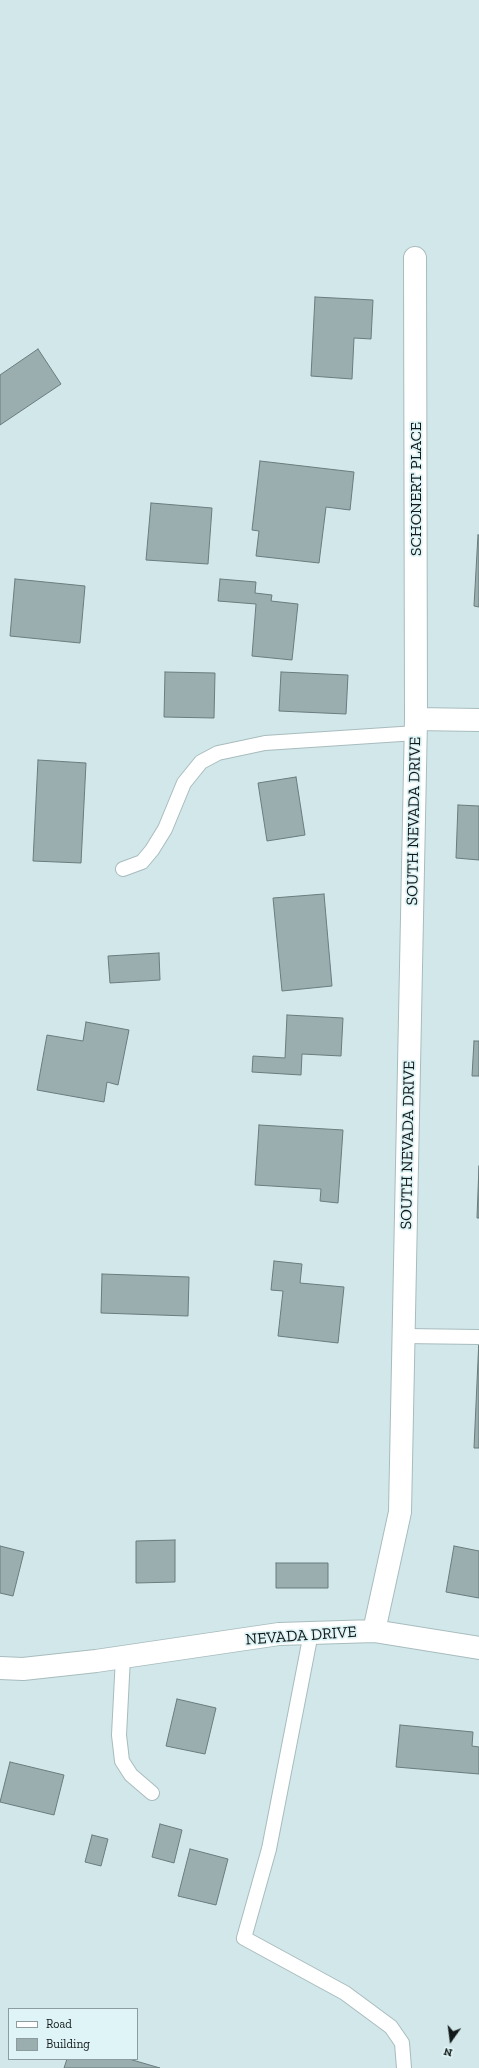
<!DOCTYPE html>
<html>
<head>
<meta charset="utf-8">
<style>
	body { margin:0 }
	#map { position:relative; width:479px; height:2068px; overflow:hidden; background:#d2e7e9; font-family:"Zilla Slab",serif }
	canvas { display:block }
	.legend { position:absolute; left:8px; top:2008px; width:130px; height:52px; box-sizing:border-box; background:#dff4f6; border:1px solid #8d9c9e; margin:0; padding:5px 7px; list-style:none; font-size:12px; color:#12191a }
	.legend li { display:flex; align-items:center; gap:8px; height:20px }
	.legend b { width:20px; border:1px solid #8d9c9e }
	.north { position:absolute; left:431px; top:2020px; width:40px; height:40px; -webkit-text-stroke:3px #dff4f6; paint-order:stroke; rotate:194deg; font-size:11px; font-weight:700; line-height:16px; text-align:center; color:#12191a }
	.north::after { content:''; display:block; margin:auto; width:14px; height:18px; background:#12191a; clip-path:polygon(50% 0,100% 100%,50% 72%,0 100%) }
</style>
</head>
<body>
<div id="map">
<canvas width="479" height="2068"></canvas>
<ul class="legend">
<li><b style="height:5px;background:#fff"></b>Road</li>
<li><b style="height:11px;background:#9aaeb0"></b>Building</li>
</ul>
<div class="north">N</div>
</div>
<script>
const ctx = document.querySelector('canvas').getContext('2d');
ctx.lineJoin = 'round';
function paint(path, color) { ctx.fillStyle = color; ctx.fill(path, 'evenodd'); }
const poly = rows => new Path2D(rows.map(r => 'M' + r).join(''));
function strokePath(path, color, width, dash) { ctx.strokeStyle = color; ctx.lineWidth = width; ctx.lineCap = dash ? 'butt' : 'round'; ctx.setLineDash(dash || []); ctx.stroke(path); }
function label(font, color, halo, rows, align = 'center') {
  ctx.font = font + ' "Zilla Slab",serif'; ctx.lineWidth = 3.5; ctx.setLineDash([]); ctx.textBaseline = 'middle'; ctx.strokeStyle = halo; ctx.fillStyle = color; for (const [text, x, y, turn = 0] of rows) {
    ctx.save(); ctx.translate(x, y); ctx.rotate((+turn || 0) * Math.PI / 180); ctx.textAlign = isNaN(turn) ? turn : align; if (halo) ctx.strokeText(text, 0, 0); ctx.fillText(text, 0, 0); ctx.restore();
  }
}
const building = poly([
	[315,297,373,300,371,339,354,338,352,379,311,376,315,297],
	[38,349,61,384,0,425,0,375,38,349],
	[260,461,354,472,350,510,326,507,319,563,256,556,259,531,252,530,260,461],
	[151,503,212,508,208,564,146,560,151,503],
	[478,535,479,535,479,607,474,606,478,535],
	[15,579,85,586,80,643,10,636,15,579],
	[220,579,256,582,255,593,272,595,271,601,298,604,292,660,252,656,256,604,218,601,220,579],
	[165,672,215,673,214,718,164,717,165,672],
	[281,672,348,675,346,714,279,711,281,672],
	[38,760,86,763,81,863,33,861,38,760],
	[296,777,305,835,267,841,258,783,296,777],
	[458,805,479,806,479,860,456,858,458,805],
	[324,894,332,986,282,991,273,898,324,894],
	[159,953,160,980,110,983,108,956,159,953],
	[287,1015,343,1018,341,1056,302,1054,301,1075,252,1072,253,1056,285,1058,287,1015],
	[86,1022,129,1030,118,1085,107,1082,104,1102,37,1090,47,1035,83,1041,86,1022],
	[474,1041,479,1041,479,1076,472,1076,474,1041],
	[259,1125,343,1130,338,1203,320,1201,321,1189,255,1185,259,1125],
	[479,1166,479,1218,477,1218,479,1166],
	[274,1261,302,1264,300,1283,344,1287,338,1343,278,1336,283,1291,271,1290,274,1261],
	[102,1274,189,1277,188,1316,101,1313,102,1274],
	[479,1339,479,1448,474,1448,479,1339],
	[175,1540,175,1582,136,1583,136,1541,175,1540],
	[0,1546,24,1552,13,1596,0,1593,0,1546],
	[454,1546,479,1551,479,1598,446,1592,454,1546],
	[276,1563,328,1563,328,1588,276,1588,276,1563],
	[177,1699,216,1708,205,1754,166,1746,177,1699],
	[400,1725,473,1732,472,1746,479,1747,479,1774,396,1767,400,1725],
	[10,1762,64,1775,54,1815,0,1802,10,1762],
	[160,1824,182,1830,174,1863,152,1857,160,1824],
	[92,1835,108,1839,101,1866,85,1862,92,1835],
	[190,1849,228,1859,216,1905,178,1896,190,1849],
	[67,2059,129,2059,160,2068,64,2068,67,2059]
]);
paint(building, '#9aaeb0');
strokePath(building, '#697c7e', 1);
const lane = poly([
	[123,869,142,862,152,850,165,829,184,783,201,762,218,753,265,743,416,733],
	[404,1336,479,1337],
	[311,1633,269,1849,244,1938,345,1993,391,2027,402,2043,404,2068],
	[123,1657,119,1735,122,1761,131,1775,152,1793]
]);
const street = poly([
	[416,719,479,720],
	[374,1631,400,1512,416,719,415,258],
	[0,1668,23,1669,96,1661,279,1634,374,1631,479,1648]
]);
strokePath(lane, '#a8bcbe', 16);
strokePath(street, '#a8bcbe', 24);
strokePath(lane, '#fff', 14);
strokePath(street, '#fff', 22);
label('16px', '#12191a', '#dff4f6', [
	["SCHONERT PLACE",416,489,-90],
	["SOUTH NEVADA DRIVE",414,821,-89],
	["SOUTH NEVADA DRIVE",408,1145,-89],
	["NEVADA DRIVE",301,1636,-4]
]);
</script>
</body>
</html>
